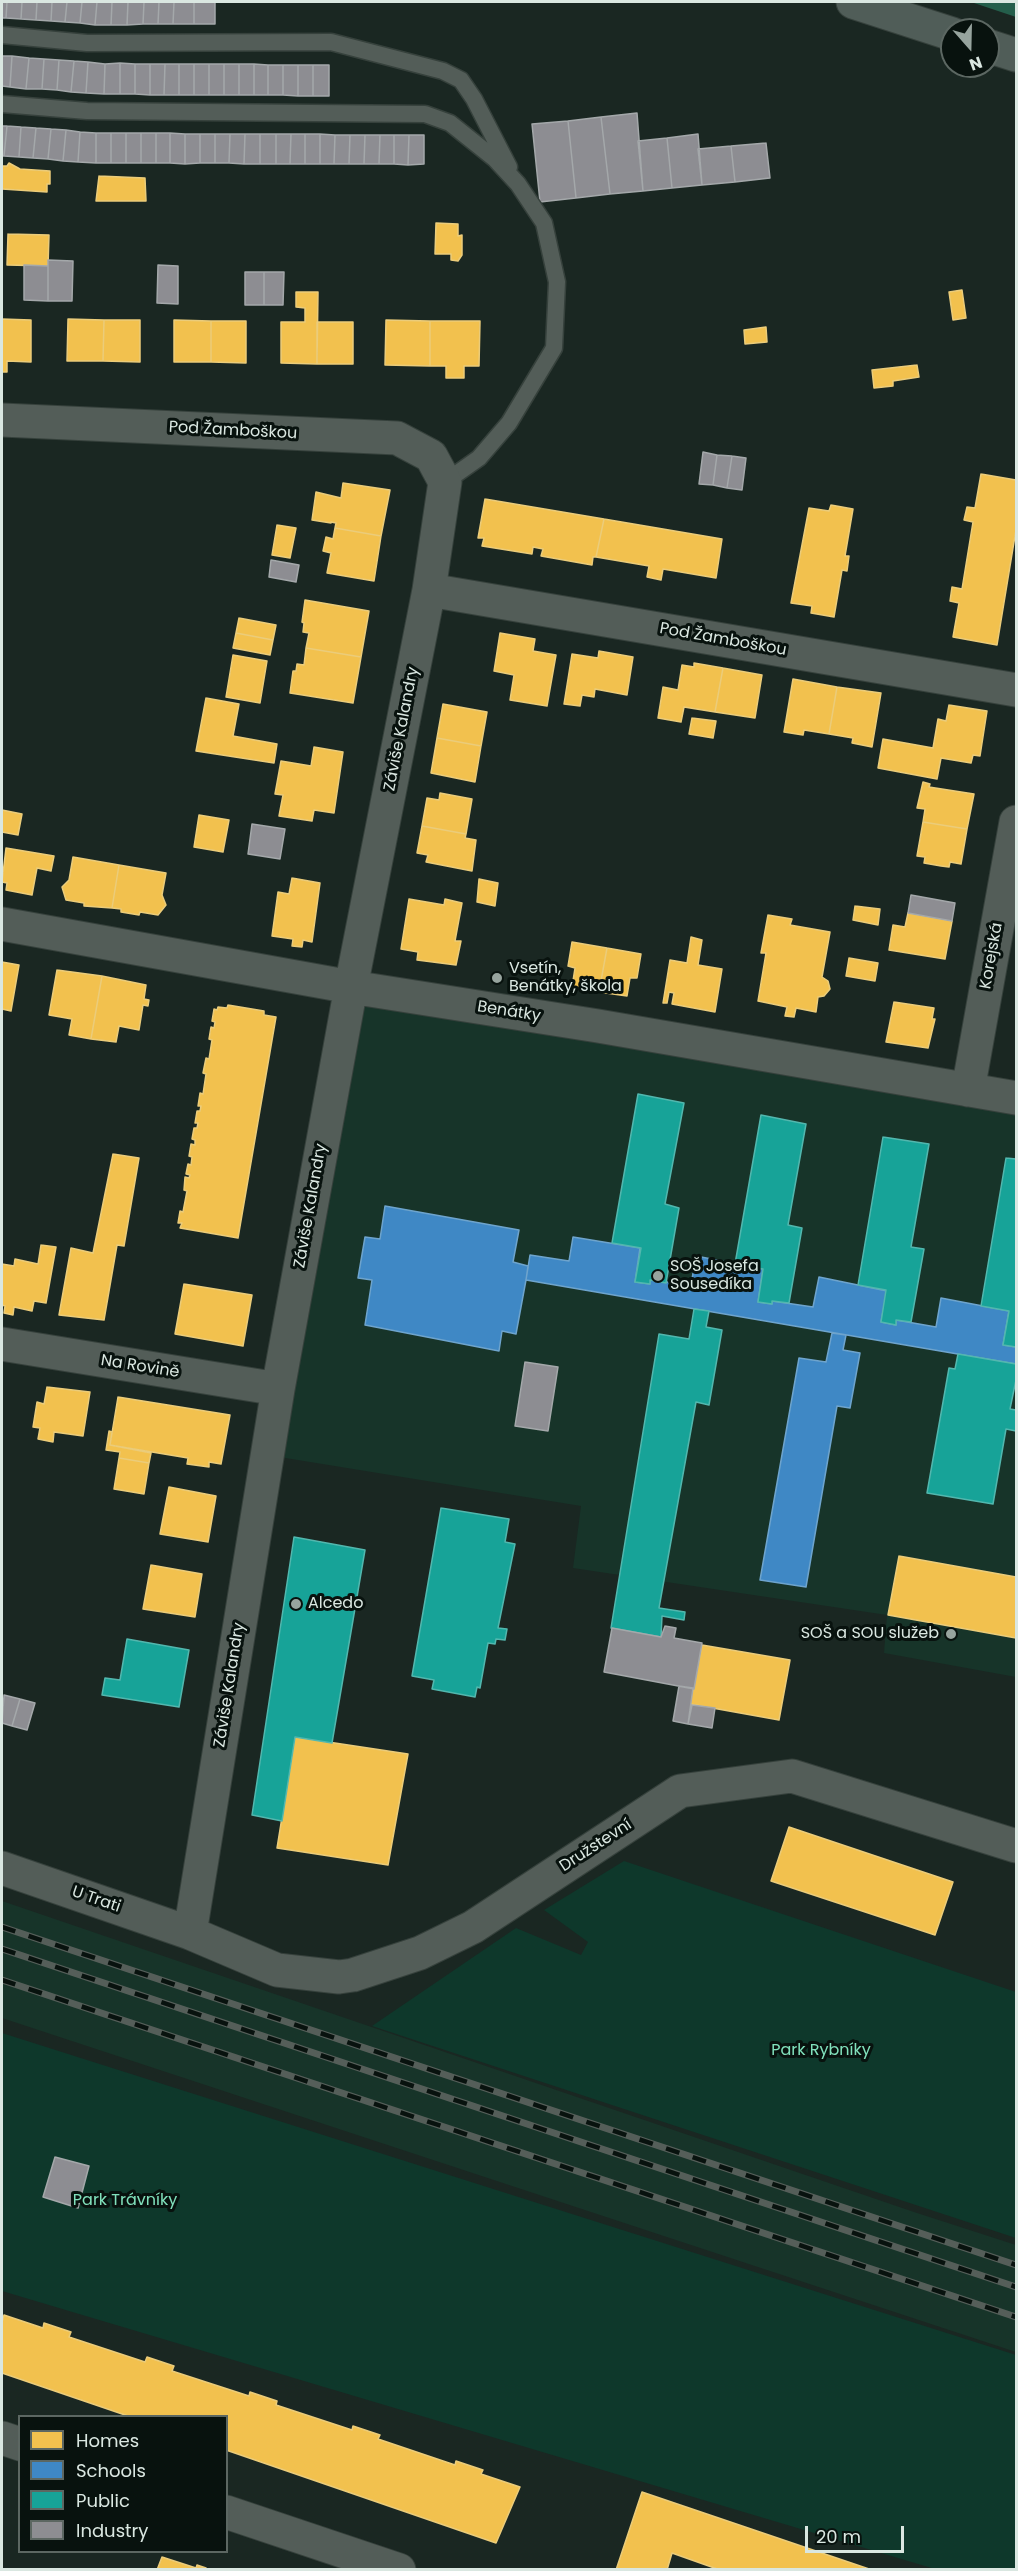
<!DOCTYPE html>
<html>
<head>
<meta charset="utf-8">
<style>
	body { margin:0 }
	#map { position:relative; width:1018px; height:2571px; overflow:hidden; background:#1a2722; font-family:Poppins,sans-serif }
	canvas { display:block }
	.frame { position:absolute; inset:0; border:3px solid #dae7e1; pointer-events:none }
	.legend { position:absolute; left:18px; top:2415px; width:210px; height:138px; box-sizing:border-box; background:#08120e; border:2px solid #5c6762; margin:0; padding:8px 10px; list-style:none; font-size:18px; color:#dae7e1 }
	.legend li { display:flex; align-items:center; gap:12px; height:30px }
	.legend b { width:30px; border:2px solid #5c6762 }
	.north { position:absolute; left:940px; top:18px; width:60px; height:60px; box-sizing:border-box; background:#08120e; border:2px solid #5c6762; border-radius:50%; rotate:160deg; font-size:16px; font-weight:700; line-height:24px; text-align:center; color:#dae7e1 }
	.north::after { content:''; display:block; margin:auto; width:21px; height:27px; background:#97a49e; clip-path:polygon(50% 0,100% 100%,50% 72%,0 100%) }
	.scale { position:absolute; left:805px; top:2526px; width:99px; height:27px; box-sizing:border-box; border:3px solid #dae7e1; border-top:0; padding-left:8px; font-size:18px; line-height:21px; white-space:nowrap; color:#dae7e1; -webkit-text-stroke:4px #08120e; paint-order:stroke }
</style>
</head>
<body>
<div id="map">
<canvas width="1018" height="2571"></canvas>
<div class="frame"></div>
<ul class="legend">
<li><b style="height:16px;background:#f2c14e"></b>Homes</li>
<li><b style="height:16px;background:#3f88c5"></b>Schools</li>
<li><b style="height:16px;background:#17a398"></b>Public</li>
<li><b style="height:16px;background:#8d8d92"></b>Industry</li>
</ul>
<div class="north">N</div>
<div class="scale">20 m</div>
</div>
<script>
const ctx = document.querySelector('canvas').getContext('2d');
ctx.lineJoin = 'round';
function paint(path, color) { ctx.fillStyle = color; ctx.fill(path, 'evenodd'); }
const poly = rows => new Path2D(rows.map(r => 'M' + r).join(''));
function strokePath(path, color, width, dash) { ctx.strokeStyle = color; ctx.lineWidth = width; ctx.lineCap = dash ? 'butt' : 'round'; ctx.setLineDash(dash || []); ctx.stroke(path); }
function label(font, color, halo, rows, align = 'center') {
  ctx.font = font + ' Poppins,sans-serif'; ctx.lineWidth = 6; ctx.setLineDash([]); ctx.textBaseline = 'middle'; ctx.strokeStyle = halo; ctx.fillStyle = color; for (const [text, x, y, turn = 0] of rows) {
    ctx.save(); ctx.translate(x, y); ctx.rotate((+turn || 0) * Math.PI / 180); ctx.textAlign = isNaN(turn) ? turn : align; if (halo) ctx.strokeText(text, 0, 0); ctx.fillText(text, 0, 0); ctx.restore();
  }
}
paint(poly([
	[351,987,1016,1099,1016,1677,884,1653,887,1615,573,1568,581,1506,267,1455],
	[2,1901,914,2212,1016,2245,1016,2352,2,2018]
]), '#173429');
paint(poly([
	[624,1861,1016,1992,1016,2238,372,2026,516,1928,581,1955,588,1942,544,1910],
	[2,2033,1016,2355,1016,2569,935,2569,2,2291]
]), '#0e382b');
paint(poly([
	[971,2,1016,2,1016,17]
]), '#245e4b');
const homes = poly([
	[9,163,20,169,50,171,50,184,47,184,47,192,2,189,2,166,7,166,9,163],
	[99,176,145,178,146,201,96,201,99,176],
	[436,223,458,224,458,236,462,235,462,255,458,261,451,260,451,254,435,254,436,223],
	[8,234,49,235,48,266,7,265,8,234],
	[962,290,966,318,953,320,949,292,962,290],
	[296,292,318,292,317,364,281,363,281,322,305,322,305,308,296,307,296,292],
	[2,319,31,320,31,362,7,361,7,372,2,372,2,319],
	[68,319,104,320,103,361,67,361,68,319],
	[104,320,140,320,140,362,103,361,104,320],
	[174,320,211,321,211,362,174,362,174,320],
	[386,320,430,321,430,366,385,365,386,320],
	[211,321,246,321,246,363,211,362,211,321],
	[430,321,480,321,479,366,464,366,464,378,446,378,446,366,430,366,430,321],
	[317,322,353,322,353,364,317,364,317,322],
	[766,327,767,342,745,344,744,330,766,327],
	[917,365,919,377,893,381,893,386,874,388,872,370,917,365],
	[981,474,1016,480,1016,530,997,645,953,637,959,603,950,601,952,587,962,589,973,522,964,520,967,507,975,508,981,474],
	[343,483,390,490,381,536,335,528,336,523,331,522,331,523,312,520,316,492,341,498,343,483],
	[485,499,604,519,596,557,593,557,592,565,541,556,543,549,533,547,532,554,482,546,484,538,478,538,485,499],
	[831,505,853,509,845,556,849,556,847,571,842,570,834,617,811,613,812,606,791,603,809,508,829,511,831,505],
	[604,519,722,539,716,578,663,569,661,580,647,577,649,566,596,557,604,519],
	[277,525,296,528,290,558,272,555,277,525],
	[335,528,381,536,374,581,327,573,331,553,323,551,326,537,333,539,335,528],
	[305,600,369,611,361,657,306,648,309,633,303,632,304,623,302,622,305,600],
	[239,618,276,625,273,640,236,633,239,618],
	[236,633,273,640,270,655,233,648,236,633],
	[500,633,535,639,533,651,556,655,547,706,510,700,514,675,494,671,500,633],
	[306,648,361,657,353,703,290,693,293,671,296,671,297,664,304,665,306,648],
	[599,651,633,657,627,695,595,689,594,697,582,695,580,706,564,704,572,654,598,658,599,651],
	[233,655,267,661,260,703,226,697,233,655],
	[694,663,723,668,715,712,684,707,681,722,658,718,663,687,678,690,682,665,694,667,694,663],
	[723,668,762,675,755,718,715,712,723,668],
	[793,679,837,687,829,734,804,730,803,735,784,732,793,679],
	[837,687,881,693,872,747,852,743,853,738,829,734,837,687],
	[206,698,239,704,233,736,277,744,274,763,196,751,206,698],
	[443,704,487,712,481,746,437,738,443,704],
	[949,705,987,711,980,756,973,755,971,763,941,758,937,779,878,768,883,739,933,748,938,719,946,721,949,705],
	[692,718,716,721,713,738,689,734,692,718],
	[437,738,481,746,475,782,431,773,437,738],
	[314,747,343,752,334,813,314,810,312,821,279,816,283,795,275,794,281,761,311,766,314,747],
	[923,782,930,784,929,787,974,794,967,829,923,822,925,809,917,808,923,782],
	[440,793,472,799,466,834,422,826,427,798,439,800,440,793],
	[2,810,22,814,18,835,2,832,2,810],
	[199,815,229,820,223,852,194,847,199,815],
	[923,822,967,829,961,864,950,862,949,867,941,866,924,863,925,857,917,856,923,822],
	[422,826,466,834,465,838,476,840,472,871,426,862,428,855,417,853,422,826],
	[6,848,54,856,51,871,37,868,32,895,6,890,7,883,2,882,6,848],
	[73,857,119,865,112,908,84,906,84,903,66,900,62,887,69,880,73,857],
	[119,865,166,873,162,895,166,905,158,915,140,912,139,915,121,912,121,909,112,908,119,865],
	[292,878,320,883,312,942,303,940,302,947,292,946,293,939,272,936,278,892,289,894,292,878],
	[479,879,498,883,495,906,477,902,479,879],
	[409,899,444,905,445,899,462,903,455,941,461,941,456,965,417,960,418,952,401,949,409,899],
	[855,906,880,909,878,925,853,920,855,906],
	[908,913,952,921,945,959,889,950,893,925,905,927,908,913],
	[768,915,792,919,790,925,830,932,822,977,828,981,830,989,824,996,818,997,816,1012,796,1008,794,1017,785,1016,787,1007,758,1001,766,953,761,953,768,915],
	[691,937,702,940,698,965,722,969,715,1012,672,1004,674,993,669,992,667,1003,663,1003,670,960,687,963,691,937],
	[572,942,607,948,599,992,572,987,575,968,568,966,572,942],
	[607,948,641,954,637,978,630,978,627,996,599,992,607,948],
	[849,958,878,963,875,981,846,976,849,958],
	[2,962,19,965,11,1011,2,1009,2,962],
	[57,970,102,976,91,1039,69,1035,72,1019,49,1015,57,970],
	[102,976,146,985,144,999,149,1000,148,1006,143,1005,139,1030,119,1026,116,1042,91,1039,102,976],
	[894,1002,934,1008,932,1019,935,1019,928,1048,886,1042,894,1002],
	[228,1005,264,1011,264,1015,276,1017,238,1238,180,1228,182,1223,178,1223,180,1211,183,1212,187,1191,184,1190,185,1177,189,1178,190,1175,186,1174,188,1164,191,1165,192,1157,189,1156,191,1144,195,1145,195,1140,192,1139,194,1128,197,1128,198,1123,195,1123,197,1111,200,1111,201,1106,198,1106,200,1093,203,1094,206,1074,203,1073,206,1058,209,1059,212,1040,209,1039,211,1027,214,1028,215,1022,212,1021,214,1009,217,1010,218,1007,227,1008,228,1005],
	[113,1154,139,1158,124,1246,117,1245,104,1320,59,1315,71,1248,93,1253,113,1154],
	[41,1245,56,1247,46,1303,34,1301,32,1311,14,1307,13,1315,4,1313,5,1306,2,1305,2,1264,14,1266,15,1259,38,1264,41,1245],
	[184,1284,252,1295,243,1346,175,1334,184,1284],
	[47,1387,90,1392,83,1436,54,1432,53,1442,38,1439,40,1428,33,1427,37,1402,44,1404,47,1387],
	[118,1397,230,1415,221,1464,209,1462,209,1467,187,1464,188,1458,110,1445,118,1397],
	[109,1431,112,1432,110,1445,151,1453,149,1463,119,1458,120,1452,106,1450,109,1431],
	[119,1458,149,1463,144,1494,114,1489,119,1458],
	[169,1487,216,1496,208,1542,160,1534,169,1487],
	[899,1556,1016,1577,1016,1638,888,1615,899,1556],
	[151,1565,202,1574,195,1617,143,1609,151,1565],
	[702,1645,790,1660,779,1720,690,1704,702,1645],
	[295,1737,408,1754,388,1865,277,1848,295,1737],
	[789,1827,953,1882,935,1935,771,1881,789,1827],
	[4,2315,43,2328,44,2323,71,2332,69,2337,145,2362,147,2357,174,2366,172,2371,249,2396,250,2392,277,2401,276,2405,352,2430,353,2426,380,2435,378,2439,455,2465,456,2461,483,2470,481,2474,520,2487,496,2543,226,2450,226,2416,128,2416,2,2373,2,2322,4,2315],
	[642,2492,872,2570,720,2570,672,2553,667,2570,616,2570,642,2492],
	[162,2557,196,2568,197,2565,206,2568,157,2570,162,2557]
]);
paint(homes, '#f2c14e');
strokePath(homes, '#ebcc7a', 1.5);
const schools = poly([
	[385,1206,519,1230,513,1262,528,1266,526,1280,516,1334,502,1331,499,1351,365,1325,372,1280,358,1278,365,1237,380,1239,385,1206],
	[573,1237,640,1248,635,1282,650,1284,650,1280,691,1285,696,1256,763,1269,758,1302,772,1304,772,1301,813,1307,819,1277,887,1291,881,1322,896,1325,896,1320,936,1327,941,1298,1009,1311,1003,1345,1016,1347,1016,1364,526,1280,530,1255,569,1261,573,1237],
	[832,1333,846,1335,843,1350,860,1353,850,1408,837,1406,806,1587,760,1580,799,1358,826,1362,832,1333]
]);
paint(schools, '#3f88c5');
strokePath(schools, '#6ea4cd', 1.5);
const public = poly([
	[638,1094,684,1103,665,1204,679,1208,666,1283,650,1280,650,1284,635,1282,641,1248,612,1243,638,1094],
	[761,1115,806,1124,788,1225,802,1228,789,1303,772,1301,772,1304,758,1302,763,1269,735,1264,761,1115],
	[883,1137,929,1144,911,1247,924,1249,911,1322,896,1320,896,1325,881,1322,886,1290,858,1285,883,1137],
	[1006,1158,1016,1159,1016,1347,1003,1345,1009,1311,981,1306,1006,1158],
	[694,1309,709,1311,706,1327,722,1330,709,1405,696,1402,659,1608,685,1612,684,1620,662,1616,661,1637,611,1628,659,1334,689,1339,694,1309],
	[958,1354,1016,1364,1016,1380,1010,1409,1016,1410,1016,1431,1006,1429,993,1504,927,1493,949,1368,955,1369,958,1354],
	[441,1508,509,1519,505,1542,515,1544,498,1628,507,1629,505,1640,496,1639,495,1644,488,1643,480,1688,477,1687,475,1697,432,1689,434,1680,412,1676,441,1508],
	[294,1537,365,1550,332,1743,295,1737,282,1821,252,1815,294,1537],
	[127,1639,189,1650,179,1707,102,1695,105,1678,120,1680,127,1639]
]);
paint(public, '#17a398');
strokePath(public, '#52b7ae', 1.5);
const industry = poly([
	[2,2,7,2,6,18,2,18,2,2],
	[7,2,22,2,21,19,6,18,7,2],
	[22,2,37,2,36,20,21,19,22,2],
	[37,2,52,2,51,21,36,20,37,2],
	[52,2,67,2,65,22,51,21,52,2],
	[67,2,82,2,80,23,65,22,67,2],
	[82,2,97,2,95,25,80,23,82,2],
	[97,2,112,2,111,25,95,25,97,2],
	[112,2,128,2,127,25,111,25,112,2],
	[128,2,144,2,143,24,127,25,128,2],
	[144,2,159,2,158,24,143,24,144,2],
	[159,2,174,2,173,24,158,24,159,2],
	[174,2,194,2,194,24,173,24,174,2],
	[194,2,215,2,215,24,194,24,194,2],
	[2,56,12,56,10,87,2,86,2,56],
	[12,56,29,58,26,89,10,87,12,56],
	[29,58,44,59,42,89,26,89,29,58],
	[44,59,59,60,57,90,42,89,44,59],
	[59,60,74,61,71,92,57,90,59,60],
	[74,61,88,62,86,93,71,92,74,61],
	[88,62,105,64,104,94,86,93,88,62],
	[120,63,135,64,135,94,120,94,120,63],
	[120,63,120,94,104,94,105,64,120,63],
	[135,64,150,64,150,95,135,94,135,64],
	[150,64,165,64,164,95,150,95,150,64],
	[165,64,179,64,179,95,164,95,165,64],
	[179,64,194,64,194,95,179,95,179,64],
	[194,64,209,64,209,95,194,95,194,64],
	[209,64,224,64,224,95,209,95,209,64],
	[224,64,239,64,239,95,224,95,224,64],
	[239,64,254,64,254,95,239,95,239,64],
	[254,64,268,65,268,95,254,95,254,64],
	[268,65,283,65,283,95,268,95,268,65],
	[283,65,298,65,298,96,283,95,283,65],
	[298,65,313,65,313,96,298,96,298,65],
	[313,65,329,65,329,96,313,96,313,65],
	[637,113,643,191,610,194,601,117,637,113],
	[601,117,610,194,576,198,568,121,601,117],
	[568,121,576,198,540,202,532,124,568,121],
	[2,126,7,126,4,156,2,156,2,126],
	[7,126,21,127,19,157,4,156,7,126],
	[21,127,36,128,33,158,19,157,21,127],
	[36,128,51,129,48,159,33,158,36,128],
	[51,129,66,130,63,161,48,159,51,129],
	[66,130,80,132,78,162,63,161,66,130],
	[80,132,96,133,96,163,78,162,80,132],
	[96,133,111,133,111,163,96,163,96,133],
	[111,133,126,133,126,163,111,163,111,133],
	[126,133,141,133,141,163,126,163,126,133],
	[141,133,156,133,156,163,141,163,141,133],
	[156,133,170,133,170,163,156,163,156,133],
	[170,133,185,134,185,164,170,163,170,133],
	[185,134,200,134,200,163,185,164,185,134],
	[200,134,215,134,215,163,200,163,200,134],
	[215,134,230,134,229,163,215,163,215,134],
	[230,134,245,134,244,164,229,163,230,134],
	[245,134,260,134,260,164,244,164,245,134],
	[260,134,276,134,276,164,260,164,260,134],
	[276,134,291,134,290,164,276,164,276,134],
	[291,134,305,134,305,164,290,164,291,134],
	[305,134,320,134,320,164,305,164,305,134],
	[320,134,335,135,334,164,320,164,320,134],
	[698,134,702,185,672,188,667,138,698,134],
	[335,135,350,135,349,164,334,164,335,135],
	[350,135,365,135,364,164,349,164,350,135],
	[365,135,380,135,379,164,364,164,365,135],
	[380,135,394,135,394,164,379,164,380,135],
	[394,135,409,135,408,165,394,164,394,135],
	[409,135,424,135,424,164,408,165,409,135],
	[667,138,672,188,643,191,638,141,667,138],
	[766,143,770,178,735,182,731,146,766,143],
	[731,146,735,182,702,185,698,149,731,146],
	[48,260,73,261,72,301,48,301,48,260],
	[24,265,48,266,48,301,24,300,24,265],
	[158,265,178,266,178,304,157,303,158,265],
	[245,272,264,272,264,305,245,305,245,272],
	[264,272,284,272,283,305,264,305,264,272],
	[703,452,717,455,713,485,699,484,703,452],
	[717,455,732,456,727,488,713,485,717,455],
	[732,456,746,458,742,490,727,488,732,456],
	[271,560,299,565,296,582,269,577,271,560],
	[252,824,285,829,280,859,248,854,252,824],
	[911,895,955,903,952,921,908,913,911,895],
	[525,1362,558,1367,548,1431,515,1426,525,1362],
	[665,1626,676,1628,674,1638,702,1643,694,1689,604,1672,612,1628,661,1637,665,1626],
	[679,1686,693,1688,688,1724,673,1721,679,1686],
	[4,1695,20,1699,12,1726,2,1723,4,1695],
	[20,1699,35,1703,27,1730,12,1726,20,1699],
	[692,1705,715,1708,712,1728,688,1724,692,1705],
	[55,2157,89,2166,78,2208,43,2197,55,2157]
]);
paint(industry, '#8d8d92');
strokePath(industry, '#a4a8aa', 1.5);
const service = poly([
	[2,35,87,43,331,42,443,71,461,80,474,99,509,167],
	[2,104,87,111,425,114,450,123,495,159,518,184,544,223,557,282,554,348,509,423,479,458,445,482]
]);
const minor = poly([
	[2,420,397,438,431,456,445,482,429,590,351,987,278,1389,190,1933],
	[429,590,1016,690],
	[2,924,351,987,598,1026,1016,1098],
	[968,1090,1016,822],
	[2,1344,278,1389],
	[2,1868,190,1933,277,1970,339,1977,353,1975,420,1953,473,1927,680,1791,792,1776,1016,1846],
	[2,2438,20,2444],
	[226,2512,399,2570]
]);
const primary = poly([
	[853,2,952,34],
	[988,46,1016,55]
]);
strokePath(service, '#36413c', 19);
strokePath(minor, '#36413c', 35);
strokePath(primary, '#36413c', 35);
strokePath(service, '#535d58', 16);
strokePath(minor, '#535d58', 33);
strokePath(primary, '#505d58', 33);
const rail = poly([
	[2,1927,1016,2265],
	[2,1949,1016,2287],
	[2,1980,1016,2317]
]);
strokePath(rail, '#555e59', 7);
strokePath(rail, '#08120e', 4.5, [14]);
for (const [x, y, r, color] of [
	[497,978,6,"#97a49e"],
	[658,1276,6,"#97a49e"],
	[296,1604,6,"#97a49e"],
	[951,1634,6,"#97a49e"]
]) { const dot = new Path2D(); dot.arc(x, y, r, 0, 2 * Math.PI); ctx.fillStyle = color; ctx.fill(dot); strokePath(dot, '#08120e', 2); }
label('16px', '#dae7e1', '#08120e', [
	["Pod Žamboškou",233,431,3],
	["Pod Žamboškou",723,640,10],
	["Záviše Kalandry",402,729,-79],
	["Korejská",992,956,-80],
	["Benátky",509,1012,9],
	["Záviše Kalandry",311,1206,-80],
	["Na Rovině",140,1367,9],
	["Záviše Kalandry",230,1685,-81],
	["Družstevní",596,1846,-33],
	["U Trati",96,1900,19]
]);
label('16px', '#dae7e1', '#08120e', [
	["Vsetín,",509,969],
	["Benátky, škola",509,987],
	["SOŠ Josefa",670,1267],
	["Sousedíka",670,1285],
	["Alcedo",308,1604],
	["SOŠ a SOU služeb",939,1634,"right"]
], 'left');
label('16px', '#81e1bc', '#08120e', [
	["Park Rybníky",821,2051],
	["Park Trávníky",125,2201]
]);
</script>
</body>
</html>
